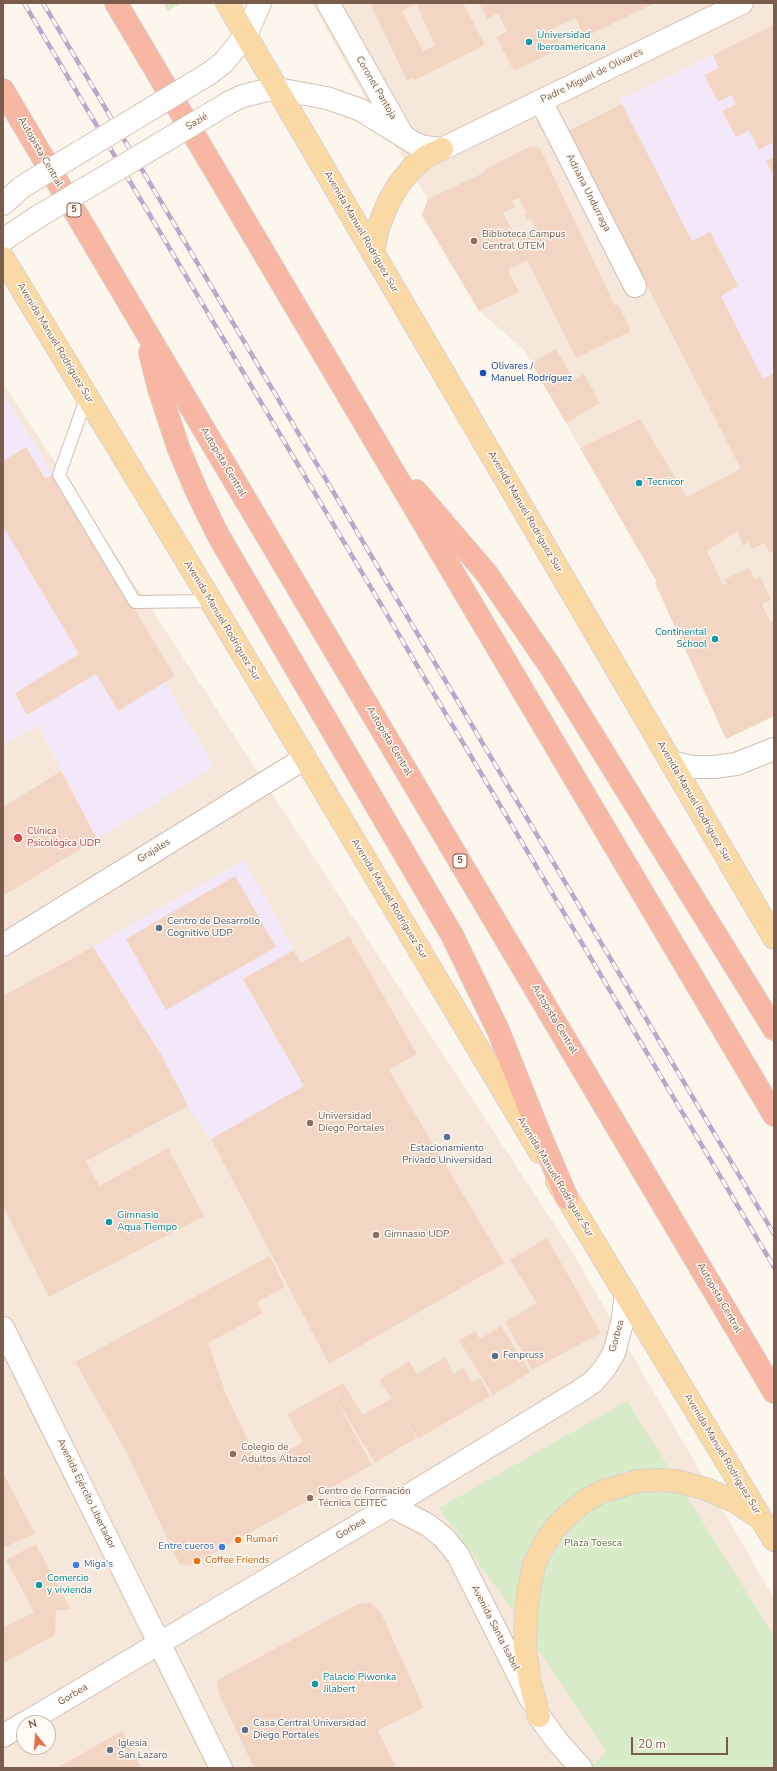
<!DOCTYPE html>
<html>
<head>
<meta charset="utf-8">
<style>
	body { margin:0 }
	#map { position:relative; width:777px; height:1771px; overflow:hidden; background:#fdf6ec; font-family:"Nunito Sans",sans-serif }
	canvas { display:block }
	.frame { position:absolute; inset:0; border:4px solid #7a5c4d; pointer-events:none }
	.north { position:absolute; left:16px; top:1715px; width:40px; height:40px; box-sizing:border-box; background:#fffaf3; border:1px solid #cabbb1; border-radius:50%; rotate:343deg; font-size:11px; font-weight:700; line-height:16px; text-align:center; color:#7a5c4d }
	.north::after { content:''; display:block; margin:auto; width:14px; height:18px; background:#e76f51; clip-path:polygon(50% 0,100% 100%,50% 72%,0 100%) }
	.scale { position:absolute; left:631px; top:1737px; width:97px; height:18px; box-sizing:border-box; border:2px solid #7a5c4d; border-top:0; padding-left:5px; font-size:12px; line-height:14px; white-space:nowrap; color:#7a5c4d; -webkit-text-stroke:3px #fffaf3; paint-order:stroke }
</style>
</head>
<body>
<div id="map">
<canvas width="777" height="1771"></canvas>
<div class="frame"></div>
<div class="north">N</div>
<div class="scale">20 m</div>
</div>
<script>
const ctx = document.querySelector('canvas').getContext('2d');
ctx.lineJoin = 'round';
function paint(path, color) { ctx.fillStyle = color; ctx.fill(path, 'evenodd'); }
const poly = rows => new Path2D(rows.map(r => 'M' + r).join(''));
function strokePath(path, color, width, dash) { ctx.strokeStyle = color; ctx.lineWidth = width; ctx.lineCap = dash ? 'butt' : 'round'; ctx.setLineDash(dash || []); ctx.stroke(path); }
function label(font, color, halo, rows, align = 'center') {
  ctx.font = font + ' "Nunito Sans",sans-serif'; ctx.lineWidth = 3; ctx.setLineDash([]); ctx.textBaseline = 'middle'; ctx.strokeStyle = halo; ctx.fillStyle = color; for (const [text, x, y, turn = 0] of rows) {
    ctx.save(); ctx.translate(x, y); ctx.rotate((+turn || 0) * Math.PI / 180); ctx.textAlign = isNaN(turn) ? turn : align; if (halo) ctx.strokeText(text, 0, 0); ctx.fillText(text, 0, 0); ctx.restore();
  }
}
paint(poly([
	[312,3,774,3,774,716,726,739,657,582,524,350,479,311,422,215,428,199,353,77],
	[3,383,568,1245,774,1598,774,1768,3,1768],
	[24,1723,48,1723,48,1747,24,1747]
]), '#f5e8da');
paint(poly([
	[774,25,774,373,763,379,721,296,738,286,711,232,692,241,620,100],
	[3,392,175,676,165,682,214,767,97,839,38,725,3,745],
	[244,860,301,962,349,936,417,1054,389,1070,504,1263,329,1364,242,1195,211,1139,188,1107,3,1205,161,1056,93,947]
]), '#f3e8fa');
paint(poly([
	[163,3,181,3,168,11],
	[627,1401,774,1636,774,1768,590,1768,606,1752,513,1611,439,1508]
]), '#d8ecc9');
paint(poly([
	[370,3,463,3,485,45,415,80,414,78,407,81],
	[416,4,435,45,423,51,402,11],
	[479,3,655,3,585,37,575,18,552,29,561,48,514,71,496,37,507,32,498,13,487,19],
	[774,25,774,142,759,150,749,130,736,137,722,111,736,104,732,95,718,102,704,75,719,68,713,55],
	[622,104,692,241,710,232,738,286,721,296,763,379,774,373,774,551,769,553,765,543,752,549,749,542,743,546,737,531,707,551,723,585,727,584,725,579,749,568,755,579,760,576,771,600,762,604,770,622,774,620,774,716,726,739,655,583,657,582,580,448,640,419,687,497,741,469,568,131],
	[531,146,540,148,615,306,618,304,631,331,576,358,527,260,508,270,519,292,479,311,422,215,428,199,483,173,485,172,484,170],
	[519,198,527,214,524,215,527,220,531,219,536,229,516,238,521,247,510,253,506,243,516,238,503,213,515,207,512,201],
	[774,157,774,177,766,161],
	[556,349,574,380,584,374,600,403,566,423,531,363],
	[26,447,45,479,53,474,175,676,118,711,96,674,27,715,15,693,79,654,3,526,3,461],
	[61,771,97,839,3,896,3,807],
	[235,876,276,947,166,1010,126,939],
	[349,936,417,1054,389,1070,504,1263,329,1364,211,1139,304,1086,243,979,294,950,301,963],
	[93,947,162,1056,188,1106,86,1161,99,1186,168,1148,204,1216,49,1297,3,1206,3,996],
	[547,1238,601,1333,532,1370,505,1322,537,1303,510,1260],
	[270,1256,285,1287,257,1302,263,1313,208,1343,226,1394,260,1466,303,1442,287,1414,343,1383,363,1415,392,1398,379,1380,409,1361,417,1374,445,1357,454,1374,463,1368,472,1382,480,1378,490,1396,418,1439,400,1411,416,1438,375,1463,336,1399,343,1394,335,1398,372,1465,190,1566,179,1563,126,1451,75,1362],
	[501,1326,530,1372,493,1395,459,1341,475,1331,480,1339],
	[3,1473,35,1534,3,1548],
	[36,1544,71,1610,56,1610,55,1635,3,1663,3,1628,34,1612,6,1560],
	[370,1603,380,1611,424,1708,378,1730,396,1768,254,1768,218,1692,217,1682,221,1678,358,1604],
	[122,1731,141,1768,57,1768]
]), '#f3d5c3');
const service = poly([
	[87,396,59,475,135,602,211,601]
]);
const minor = poly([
	[541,101,635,286],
	[3,945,305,758]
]);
const tertiary = poly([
	[671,762,692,767,714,767,736,764,774,749],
	[3,1328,221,1768],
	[391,1506,428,1525,444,1538,458,1555,531,1700],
	[25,1723,391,1506,578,1392,593,1382,605,1368,614,1353,622,1323,626,1294],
	[3,1736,24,1723]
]);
const secondary = poly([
	[328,3,403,136],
	[210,73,224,62,246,35,260,3],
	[230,102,243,96,267,90,277,89,327,98,361,110,414,143,424,147,442,149,742,3],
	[3,204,22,187],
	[3,240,36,218],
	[539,1716,557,1741,581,1768]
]);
const primary = poly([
	[227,3,774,938],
	[373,253,378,228,388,203,399,184,413,167,427,156,442,149],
	[3,258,211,601,540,1152],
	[557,1181,774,1540],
	[539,1716,530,1682,525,1648,526,1613,529,1589,534,1565,543,1546,555,1528,570,1513,585,1501,601,1492,638,1481,658,1480,677,1481,706,1489,736,1502,757,1516]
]);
const motorway = poly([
	[116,3,774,1115],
	[3,90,774,1392],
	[150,353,159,389,178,447,197,492,218,535,452,935,498,1030,538,1130,567,1198],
	[416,491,487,574,550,666,774,1029]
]);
strokePath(service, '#d1beb0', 14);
strokePath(minor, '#d1beb0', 24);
strokePath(tertiary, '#d1beb0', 24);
strokePath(secondary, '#d6c0b0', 24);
strokePath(primary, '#dad1cd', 24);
strokePath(motorway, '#dad1cd', 24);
strokePath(service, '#fff', 12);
strokePath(minor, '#fff', 22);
strokePath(tertiary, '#fff', 22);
strokePath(secondary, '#fff', 22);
strokePath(primary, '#fbd9a5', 22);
strokePath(motorway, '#f7b7a3', 22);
const rail = poly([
	[24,3,774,1267],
	[43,3,774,1234]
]);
strokePath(rail, '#b9a8c9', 4.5);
strokePath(rail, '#fffaf3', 3, [9]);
const secondaryBridge = poly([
	[22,187,210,73],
	[36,218,230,102]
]);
strokePath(secondaryBridge, '#d6c0b0', 24, []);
strokePath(secondaryBridge, '#fff', 22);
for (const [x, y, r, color] of [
	[529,42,4,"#0f9aa8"],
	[474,241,4,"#8d6e63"],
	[483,373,4,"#1a4fb4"],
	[639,483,4,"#0f9aa8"],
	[715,639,4,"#0f9aa8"],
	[18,838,5,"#e0444e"],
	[159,928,4,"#5c6f8a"],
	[310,1123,4,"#8d6e63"],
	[447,1137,4,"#5c6f8a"],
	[109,1222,4,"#0f9aa8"],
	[376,1235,4,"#8d6e63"],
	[495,1356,4,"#5c6f8a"],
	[233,1454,4,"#8d6e63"],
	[310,1498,4,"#8d6e63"],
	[238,1540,4,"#e8710a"],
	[222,1547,4,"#3f7fe0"],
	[197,1561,4,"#e8710a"],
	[76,1565,4,"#3f7fe0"],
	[39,1585,4,"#0f9aa8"],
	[315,1684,4,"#0f9aa8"],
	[245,1730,4,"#5c6f8a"],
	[110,1750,4,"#6b7280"]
]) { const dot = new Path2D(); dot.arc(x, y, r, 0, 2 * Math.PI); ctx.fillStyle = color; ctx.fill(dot); strokePath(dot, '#fffaf3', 1.5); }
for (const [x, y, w] of [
	[74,210,14],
	[460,861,14]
]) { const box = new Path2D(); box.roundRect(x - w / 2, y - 7, w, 14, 3); ctx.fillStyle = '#fffaf3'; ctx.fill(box); strokePath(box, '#7a5c4d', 1); }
label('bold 9px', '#7a5c4d', null, [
	["5",74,210],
	["5",460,861]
]);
label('10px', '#0d838f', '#fffaf3', [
	["Universidad",537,36],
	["Iberoamericana",537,48],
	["Tecnicor",647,483],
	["Continental",707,633,"right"],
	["School",707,645,"right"],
	["Gimnasio",117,1216],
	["Aqua Tiempo",117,1228],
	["Comercio",47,1579],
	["y vivienda",47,1591],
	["Palacio Piwonka",323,1678],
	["Jilabert",323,1690]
], 'left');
label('10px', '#7a5c4d', '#fffaf3', [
	["Padre Miguel de Olivares",592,76,-26],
	["Coronel Pantoja",376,88,60],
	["Sazié",197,122,-31],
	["Autopista Central",40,152,60],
	["Adriana Undurraga",588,193,63],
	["Avenida Manuel Rodríguez Sur",361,232,60],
	["Avenida Manuel Rodríguez Sur",55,343,59],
	["Autopista Central",223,462,59],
	["Avenida Manuel Rodríguez Sur",525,512,60],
	["Avenida Manuel Rodríguez Sur",222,621,59],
	["Autopista Central",389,741,59],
	["Avenida Manuel Rodríguez Sur",694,802,60],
	["Grajales",154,851,-32],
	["Avenida Manuel Rodríguez Sur",389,899,59],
	["Autopista Central",554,1019,59],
	["Avenida Manuel Rodríguez Sur",555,1177,59],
	["Autopista Central",719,1298,60],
	["Gorbea",617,1336,-75],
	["Avenida Manuel Rodríguez Sur",722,1454,59],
	["Avenida Ejército Libertador",86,1494,64],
	["Gorbea",351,1529,-31],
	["Avenida Santa Isabel",495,1628,63],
	["Gorbea",73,1695,-31]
]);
label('10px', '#785e54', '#fffaf3', [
	["Biblioteca Campus",482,235],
	["Central UTEM",482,247],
	["Universidad",318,1117],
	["Diego Portales",318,1129],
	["Gimnasio UDP",384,1235],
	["Colegio de",241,1448],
	["Adultos Altazol",241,1460],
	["Centro de Formación",318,1492],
	["Técnica CEITEC",318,1504]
], 'left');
label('10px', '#164399', '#fffaf3', [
	["Olivares /",491,367],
	["Manuel Rodríguez",491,379]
], 'left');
label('10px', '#be3a42', '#fffaf3', [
	["Clínica",27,832],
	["Psicológica UDP",27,844]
], 'left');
label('10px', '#4e5e75', '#fffaf3', [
	["Centro de Desarrollo",167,922],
	["Cognitivo UDP",167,934],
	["Estacionamiento",447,1149,"center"],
	["Privado Universidad",447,1161,"center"],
	["Fenpruss",503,1356],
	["Casa Central Universidad",253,1724],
	["Diego Portales",253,1736]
], 'left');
label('10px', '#c56008', '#fffaf3', [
	["Rumari",246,1540],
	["Coffee Friends",205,1561]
], 'left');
label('10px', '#537a41', '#fffaf3', [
	["Plaza Toesca",593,1544]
]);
label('10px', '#366cbe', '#fffaf3', [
	["Entre cueros",214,1547],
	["Miga's",84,1565,"left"]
], 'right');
label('10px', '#5b616d', '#fffaf3', [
	["Iglesia",118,1744],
	["San Lazaro",118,1756]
], 'left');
</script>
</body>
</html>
